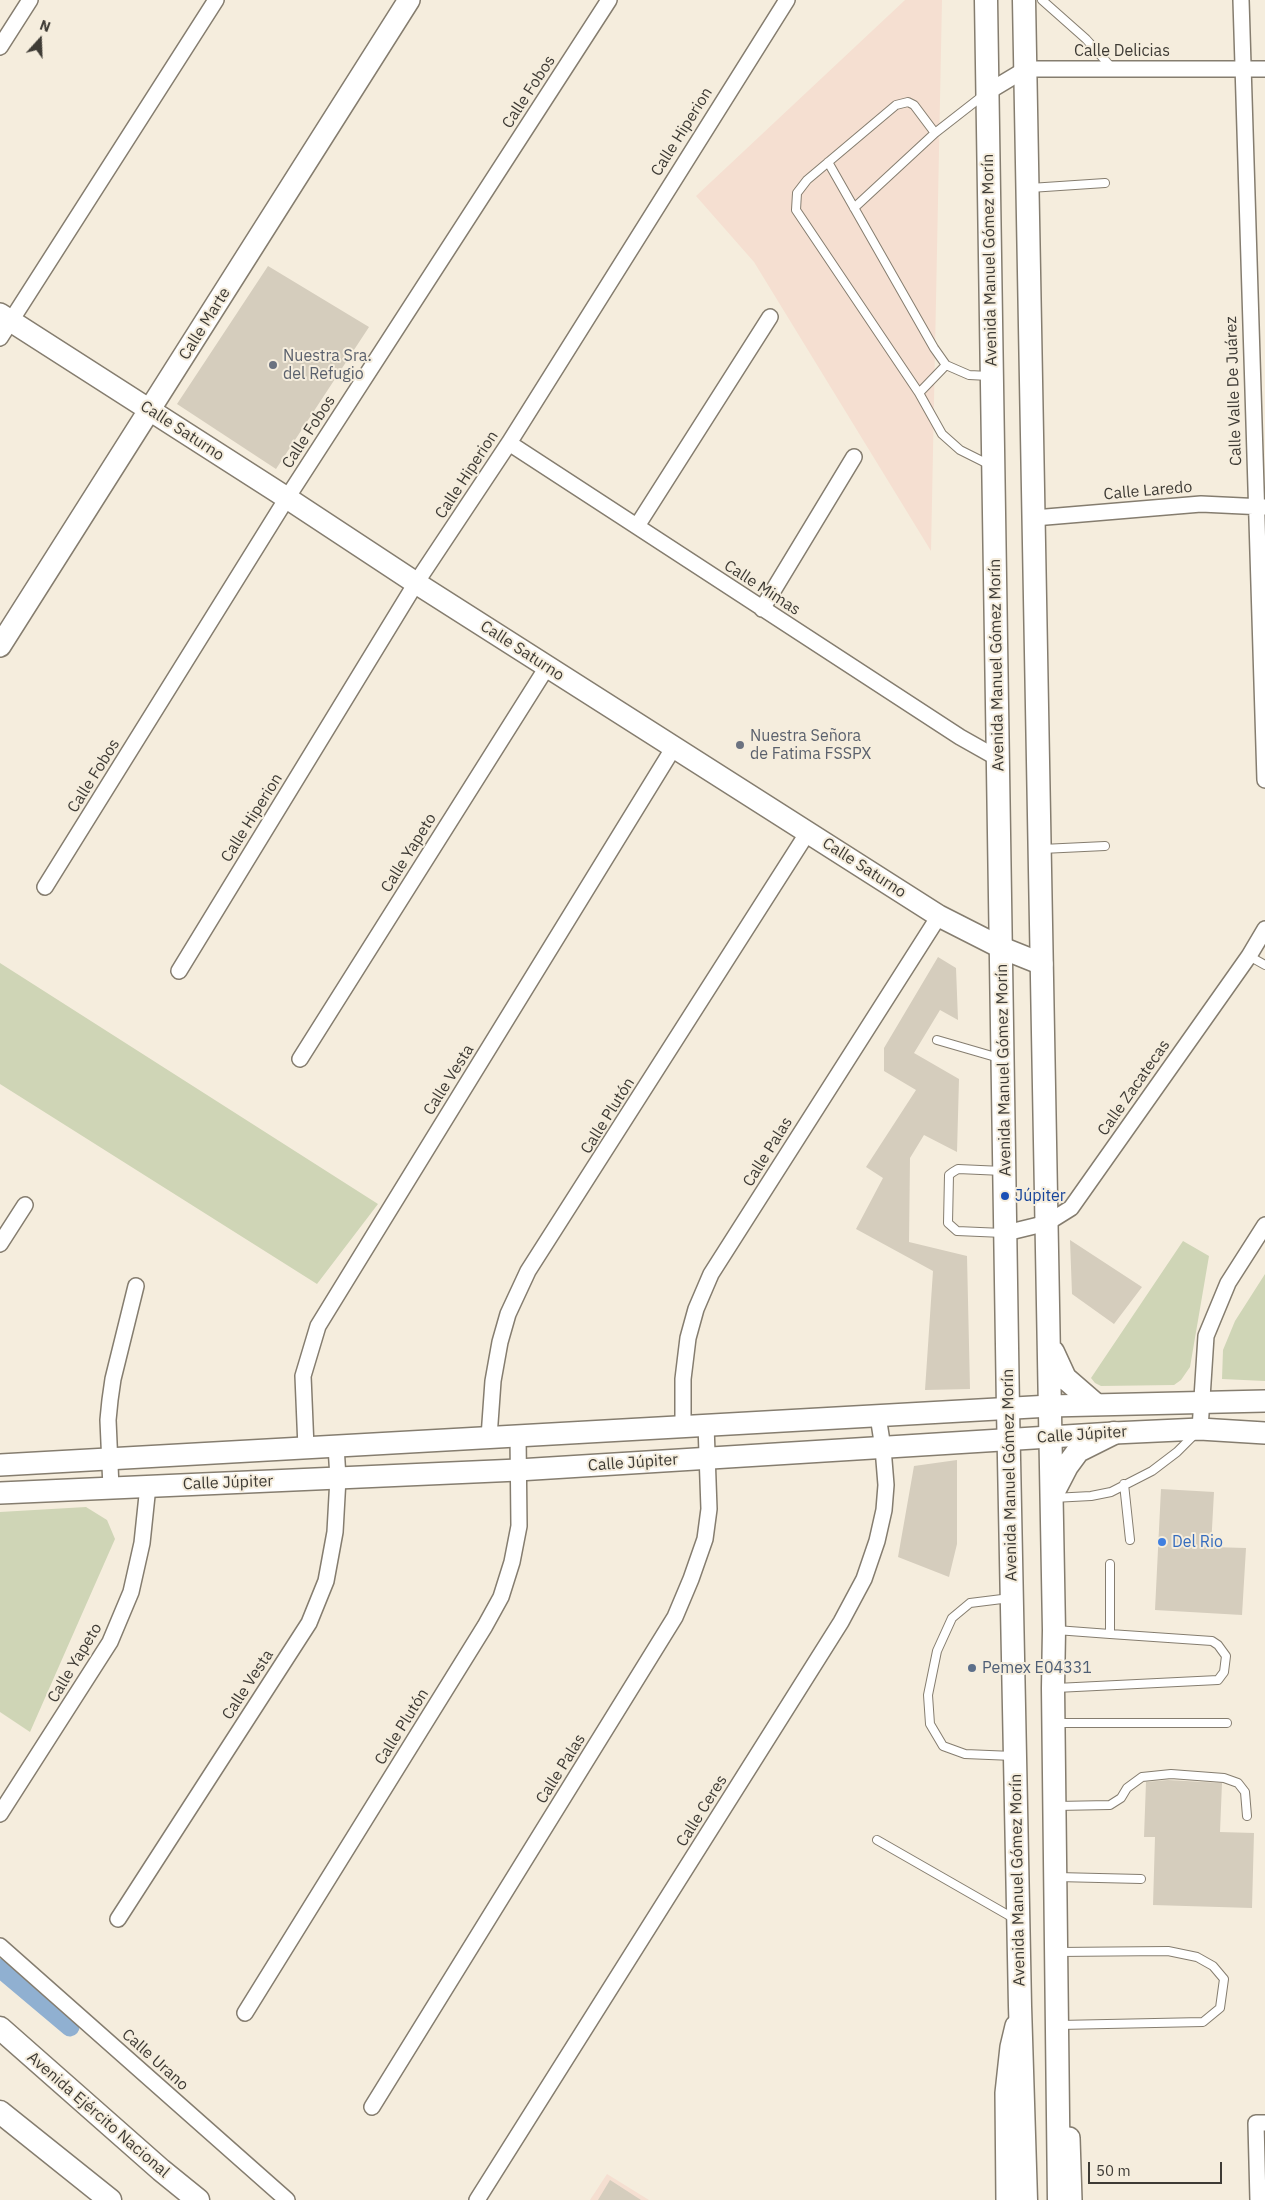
<!DOCTYPE html>
<html>
<head>
<meta charset="utf-8">
<style>
	body { margin:0 }
	#map { position:relative; width:1265px; height:2200px; overflow:hidden; background:#f5eddd; font-family:"IBM Plex Sans",sans-serif }
	canvas { display:block }
	.north { position:absolute; left:15px; top:15px; width:50px; height:50px; -webkit-text-stroke:4px #f5eddd; paint-order:stroke; rotate:20deg; font-size:14px; font-weight:700; line-height:20px; text-align:center; color:#3e3b35 }
	.north::after { content:''; display:block; margin:auto; width:18px; height:22px; background:#3e3b35; clip-path:polygon(50% 0,100% 100%,50% 72%,0 100%) }
	.scale { position:absolute; left:1088px; top:2162px; width:134px; height:22px; box-sizing:border-box; border:2px solid #3e3b35; border-top:0; padding-left:6px; font-size:15px; line-height:18px; white-space:nowrap; color:#3e3b35; -webkit-text-stroke:4px #f5eddd; paint-order:stroke }
</style>
</head>
<body>
<div id="map">
<canvas width="1265" height="2200"></canvas>
<div class="north">N</div>
<div class="scale">50 m</div>
</div>
<script>
const ctx = document.querySelector('canvas').getContext('2d');
ctx.lineJoin = 'round';
function paint(path, color) { ctx.fillStyle = color; ctx.fill(path, 'evenodd'); }
const poly = rows => new Path2D(rows.map(r => 'M' + r).join(''));
function strokePath(path, color, width, dash) { ctx.strokeStyle = color; ctx.lineWidth = width; ctx.lineCap = dash ? 'butt' : 'round'; ctx.setLineDash(dash || []); ctx.stroke(path); }
function label(font, color, halo, rows, align = 'center') {
  ctx.font = font + ' "IBM Plex Sans",sans-serif'; ctx.lineWidth = 4; ctx.setLineDash([]); ctx.textBaseline = 'middle'; ctx.strokeStyle = halo; ctx.fillStyle = color; for (const [text, x, y, turn = 0] of rows) {
    ctx.save(); ctx.translate(x, y); ctx.rotate((+turn || 0) * Math.PI / 180); ctx.textAlign = isNaN(turn) ? turn : align; if (halo) ctx.strokeText(text, 0, 0); ctx.fillText(text, 0, 0); ctx.restore();
  }
}
paint(poly([
	[905,0,942,0,931,551,754,262,696,196],
	[607,2174,649,2200,590,2200]
]), '#f5dfd1');
paint(poly([
	[0,963,378,1204,317,1284,0,1084],
	[1183,1241,1209,1256,1190,1367,1181,1380,1174,1385,1101,1386,1095,1383,1091,1378],
	[1265,1274,1265,1381,1222,1379,1223,1350,1235,1321],
	[86,1507,107,1520,115,1539,30,1732,0,1712,0,1512]
]), '#cfd5b6');
strokePath(poly([
	[0,1968,70,2027]
]), '#90b0d1', 19);
paint(poly([
	[268,266,369,327,276,469,177,404],
	[938,957,956,968,958,1020,940,1010,914,1053,959,1079,957,1152,924,1135,910,1158,909,1242,967,1256,970,1389,925,1390,933,1271,856,1229,883,1178,866,1167,916,1090,884,1071,884,1048],
	[1070,1240,1142,1287,1114,1324,1072,1294],
	[957,1460,957,1544,949,1577,898,1557,914,1466],
	[1161,1489,1214,1492,1211,1547,1246,1548,1242,1615,1155,1610],
	[1168,1780,1222,1783,1220,1832,1254,1833,1252,1908,1153,1905,1155,1837,1144,1837,1146,1782],
	[610,2180,641,2200,598,2200]
]), '#d5cdbd');
const lane = poly([
	[1042,0,1086,39,1112,68],
	[935,133,985,94],
	[828,162,934,348,946,365,969,375,989,376],
	[1030,188,1105,183],
	[854,208,935,133,914,105,908,102,896,105,807,180,797,193,796,210,919,393,946,365],
	[919,393,942,434,960,450,990,465],
	[1042,849,1105,846],
	[1249,956,1265,965],
	[937,1040,999,1058],
	[1003,1233,957,1231,948,1223,949,1175,953,1172,958,1169,1003,1171],
	[1124,1484,1130,1540],
	[1053,1498,1091,1496,1111,1492,1152,1471,1177,1452,1195,1434],
	[1010,1598,970,1603,952,1618,937,1651,928,1695,930,1724,943,1746,965,1754,1013,1756],
	[1056,1630,1110,1634],
	[1056,1688,1218,1680,1224,1672,1226,1656,1218,1645,1212,1641,1110,1634,1110,1564],
	[1055,1723,1227,1723],
	[1056,1806,1110,1805,1121,1798,1127,1788,1142,1777,1171,1774,1224,1778,1238,1783,1245,1792,1247,1816],
	[877,1840,1015,1919],
	[1057,1877,1141,1879],
	[1057,1952,1168,1951,1197,1957,1213,1966,1224,1979,1220,2008,1203,2022,1059,2025]
]);
const street = poly([
	[1241,0,1265,780],
	[0,47,30,0],
	[986,93,1026,69,1265,69],
	[0,338,216,0],
	[509,443,960,737,999,759],
	[1034,518,1201,504,1264,507],
	[637,526,770,317],
	[762,609,854,457],
	[45,887,287,498,609,0],
	[179,971,416,583,509,443,787,0],
	[300,1059,547,667],
	[1006,1233,1047,1223,1071,1208,1249,956,1265,929],
	[0,1244,25,1205],
	[683,1426,683,1379,688,1338,696,1309,711,1274,939,916],
	[1200,1429,1206,1336,1228,1283,1265,1225],
	[489,1437,493,1381,500,1342,508,1314,528,1271,808,832],
	[306,1448,303,1376,318,1326,674,747],
	[111,1488,108,1420,110,1400,113,1379,136,1286],
	[0,1814,110,1642,131,1592,142,1543,148,1486],
	[118,1919,309,1623,326,1581,335,1532,338,1478,336,1446],
	[0,1946,287,2200],
	[245,2013,485,1626,501,1597,512,1562,519,1526,518,1435],
	[372,2107,675,1617,691,1579,705,1539,709,1509,706,1425],
	[477,2200,841,1622,864,1579,877,1541,884,1510,886,1485,883,1448,878,1416],
	[1258,2200,1256,2123,1265,2123]
]);
const secondary = poly([
	[0,314,287,498,416,583,939,916,1002,948,1042,964],
	[0,646,409,0],
	[0,1465,1050,1406,1265,1401],
	[0,1493,518,1470,1114,1433,1200,1429,1265,1433],
	[1069,2138,1071,2200],
	[1007,2200,1006,2093,1011,2047,1016,2026]
]);
const primary = poly([
	[986,0,1008,1409,1020,2006,1026,2200],
	[1024,0,1054,1630,1053,1688,1059,2200],
	[1053,1352,1065,1378,1095,1404],
	[1053,1493,1067,1466,1078,1451,1114,1433],
	[0,2028,161,2170,198,2200],
	[0,2112,110,2200]
]);
strokePath(lane, '#857d6f', 10);
strokePath(street, '#857d6f', 18);
strokePath(secondary, '#857d6f', 24);
strokePath(primary, '#857d6f', 25);
strokePath(lane, '#fff', 8);
strokePath(street, '#fff', 15);
strokePath(secondary, '#fff', 21);
strokePath(primary, '#fff', 22);
for (const [x, y, r, color] of [
	[273,365,5,"#6b7280"],
	[740,745,5,"#6b7280"],
	[1005,1196,5,"#1a4fb4"],
	[1162,1542,5,"#3f7fe0"],
	[972,1668,5,"#5c6f8a"]
]) { const dot = new Path2D(); dot.arc(x, y, r, 0, 2 * Math.PI); ctx.fillStyle = color; ctx.fill(dot); strokePath(dot, '#f5eddd', 2); }
label('16px', '#3e3b35', '#f5eddd', [
	["Calle Delicias",1122,51],
	["Calle Fobos",529,92,-57],
	["Calle Hiperion",682,132,-58],
	["Avenida Manuel Gómez Morín",990,260,-91],
	["Calle Marte",205,324,-58],
	["Calle Valle De Juárez",1234,391,-92],
	["Calle Saturno",182,431,33],
	["Calle Fobos",309,432,-57],
	["Calle Hiperion",467,475,-57],
	["Calle Laredo",1148,491,-5],
	["Calle Mimas",762,588,33],
	["Calle Saturno",522,651,33],
	["Avenida Manuel Gómez Morín",997,665,-91],
	["Calle Fobos",94,776,-58],
	["Calle Hiperion",252,818,-58],
	["Calle Yapeto",409,853,-58],
	["Calle Saturno",864,868,33],
	["Avenida Manuel Gómez Morín",1004,1070,-91],
	["Calle Vesta",449,1080,-58],
	["Calle Zacatecas",1134,1088,-55],
	["Calle Plutón",608,1116,-58],
	["Calle Palas",768,1152,-58],
	["Calle Júpiter",1082,1435,-4],
	["Calle Júpiter",633,1463,-4],
	["Avenida Manuel Gómez Morín",1010,1475,-91],
	["Calle Júpiter",228,1483,-2],
	["Calle Yapeto",75,1663,-59],
	["Calle Vesta",248,1685,-57],
	["Calle Plutón",402,1727,-58],
	["Calle Palas",561,1769,-58],
	["Calle Ceres",702,1811,-58],
	["Avenida Manuel Gómez Morín",1018,1880,-91],
	["Calle Urano",155,2060,42],
	["Avenida Ejército Nacional",98,2115,41]
]);
label('16px', '#5b616d', '#f5eddd', [
	["Nuestra Sra.",283,356],
	["del Refugio",283,374],
	["Nuestra Señora",750,736],
	["de Fatima FSSPX",750,754]
], 'left');
label('16px', '#164399', '#f5eddd', [
	["Júpiter",1015,1196]
], 'left');
label('16px', '#366cbe', '#f5eddd', [
	["Del Rio",1172,1542]
], 'left');
label('16px', '#4e5e75', '#f5eddd', [
	["Pemex E04331",982,1668]
], 'left');
</script>
</body>
</html>
